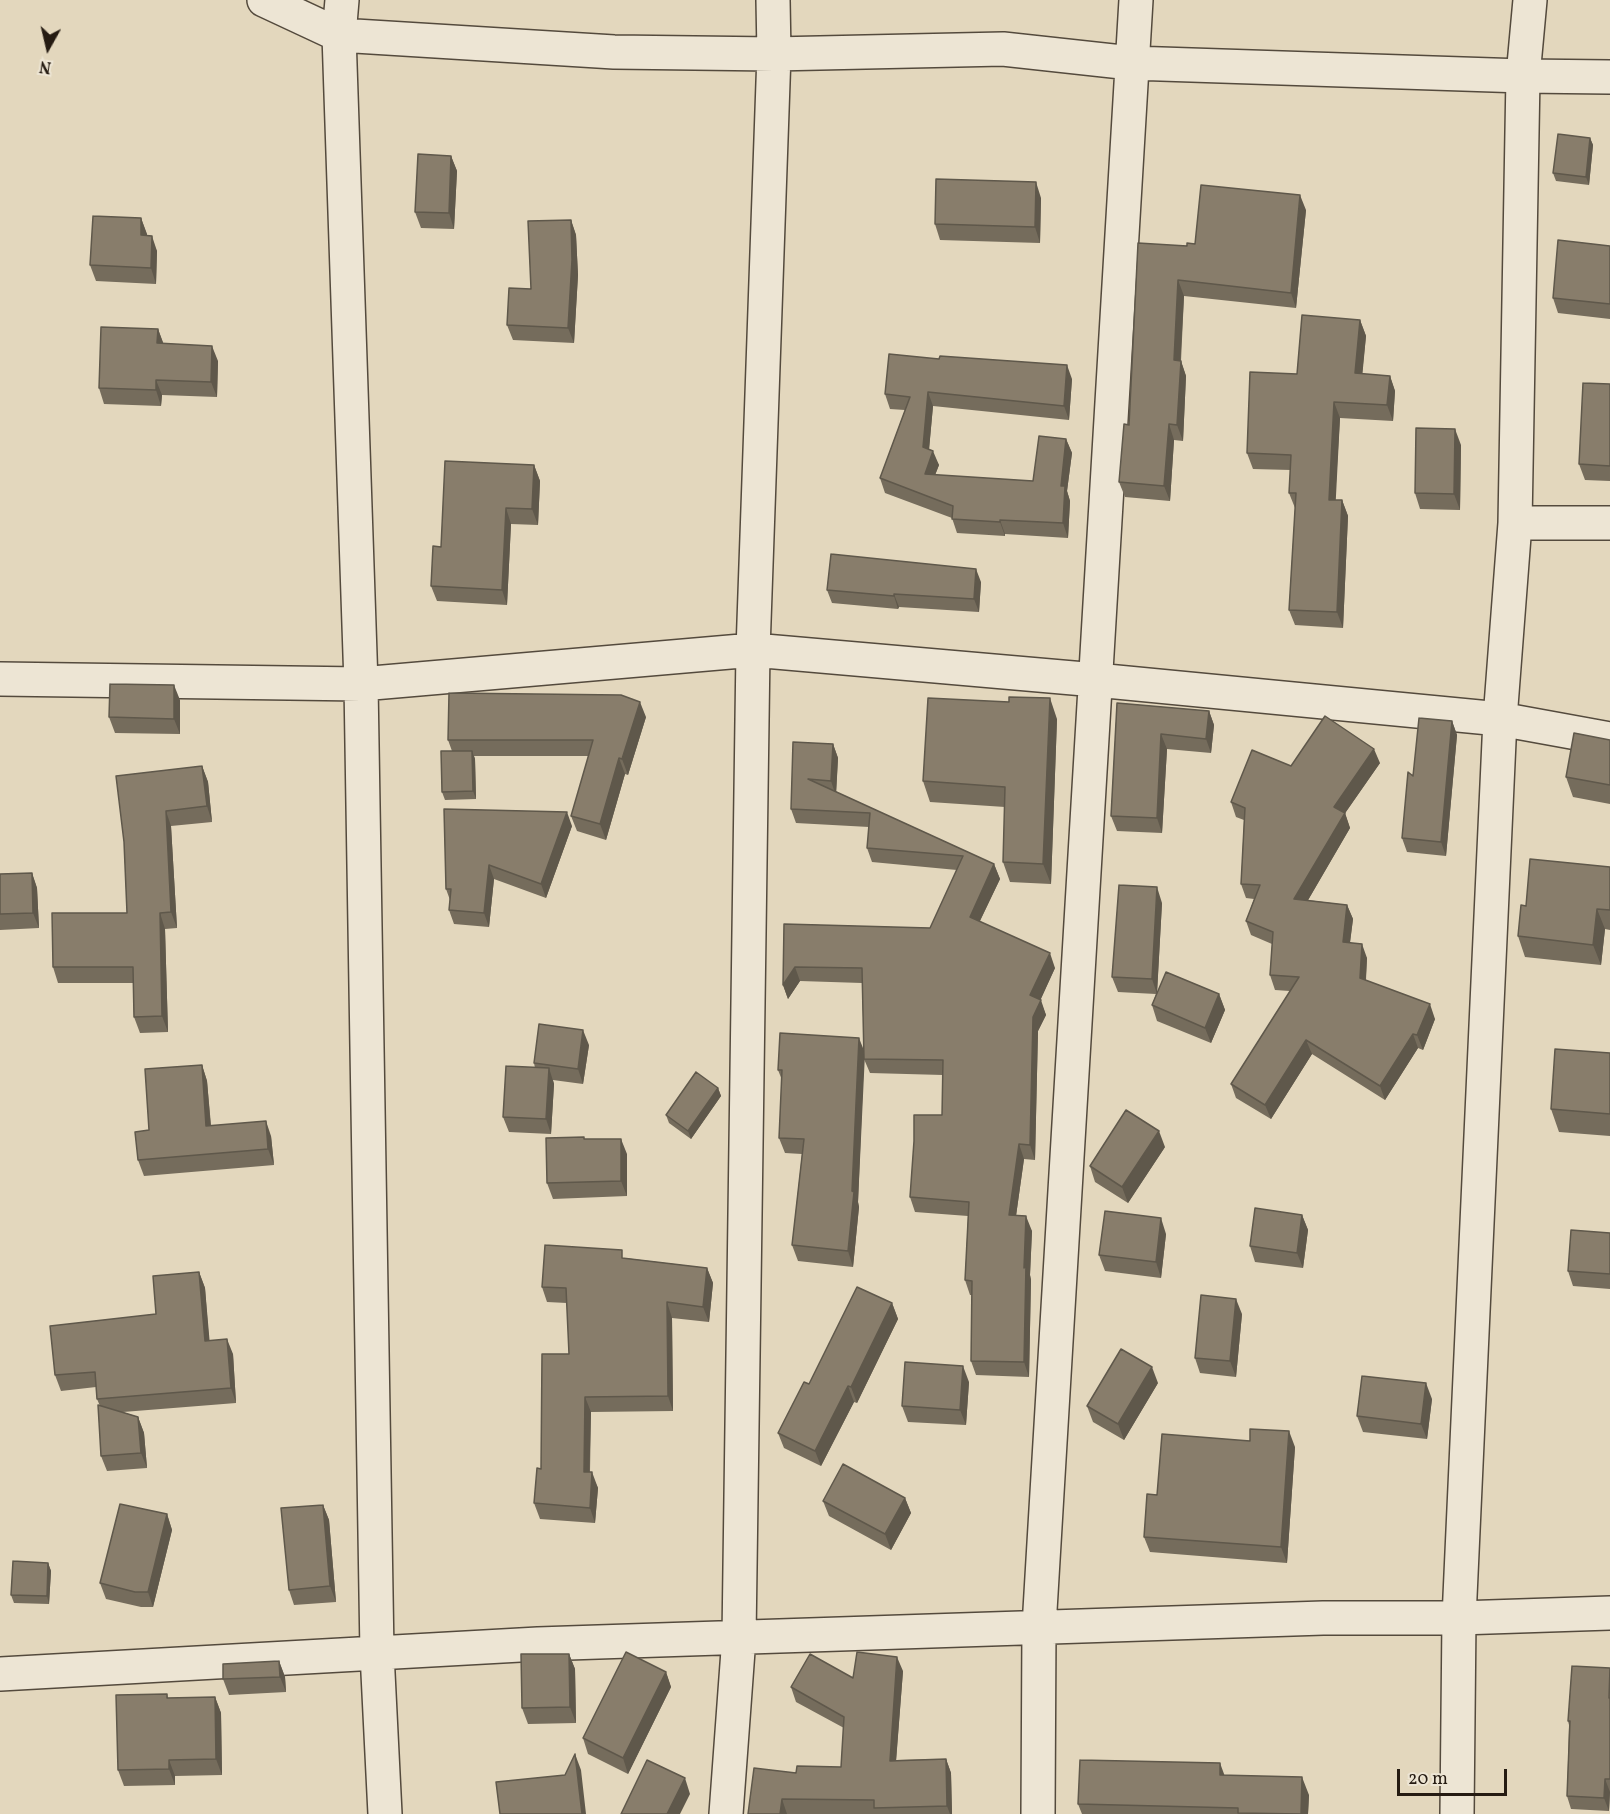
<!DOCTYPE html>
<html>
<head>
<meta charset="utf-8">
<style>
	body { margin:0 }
	#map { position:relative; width:1610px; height:1814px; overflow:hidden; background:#e3d7bd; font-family:Vollkorn,serif }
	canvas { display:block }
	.north { position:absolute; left:18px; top:18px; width:60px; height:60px; -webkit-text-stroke:4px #ede5d4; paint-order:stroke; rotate:188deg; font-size:16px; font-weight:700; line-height:24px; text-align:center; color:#251b12 }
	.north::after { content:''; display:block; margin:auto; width:21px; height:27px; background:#251b12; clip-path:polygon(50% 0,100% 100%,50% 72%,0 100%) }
	.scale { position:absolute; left:1397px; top:1769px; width:110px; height:27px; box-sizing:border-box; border:3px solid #251b12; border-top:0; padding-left:8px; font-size:18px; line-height:21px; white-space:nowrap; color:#251b12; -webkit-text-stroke:4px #ede5d4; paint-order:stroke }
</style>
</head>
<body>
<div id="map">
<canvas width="1610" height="1814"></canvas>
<div class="north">N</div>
<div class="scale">20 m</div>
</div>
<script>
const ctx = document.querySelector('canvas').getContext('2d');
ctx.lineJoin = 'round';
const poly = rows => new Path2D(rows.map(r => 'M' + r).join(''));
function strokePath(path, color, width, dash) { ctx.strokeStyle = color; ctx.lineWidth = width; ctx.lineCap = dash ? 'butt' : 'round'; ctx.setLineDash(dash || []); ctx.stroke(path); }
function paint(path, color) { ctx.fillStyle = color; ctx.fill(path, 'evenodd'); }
const minor = poly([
	[264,0,339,35,614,52,774,54,1003,49,1131,63,1523,76,1610,77],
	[342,0,339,35,361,684,377,1653,385,1814],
	[1515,523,1610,523],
	[0,679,361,684,753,650,1096,680,1500,719,1610,739],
	[0,1674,538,1644,1323,1618,1459,1618,1610,1613],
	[726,1814,739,1637,753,650,774,54,773,0],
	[1038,1814,1039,1627,1136,0],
	[1457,1814,1459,1618,1500,719,1515,523,1523,76,1530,0]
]);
strokePath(minor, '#544a3d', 36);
strokePath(minor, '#ede5d4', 33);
paint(poly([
	[1590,138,1593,145,1589,185,1556,181,1553,173],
	[451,156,457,171,454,229,421,228,415,212],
	[1041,198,1040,243,940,240,935,224],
	[1306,210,1296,308,1184,296,1181,361,1186,376,1183,441,1174,440,1170,501,1125,497,1119,482,1187,246,1195,244],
	[141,218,147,235,157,251,156,284,96,281,90,265],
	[571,220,576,235,578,275,574,343,513,340,507,325,531,289],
	[1610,246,1610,319,1558,313,1553,298],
	[1360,320,1366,336,1362,374,1390,376,1395,391,1393,421,1340,418,1335,500,1342,500,1348,516,1343,628,1295,625,1289,610,1295,508,1289,493,1291,470,1253,469,1247,453,1297,374],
	[158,329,163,343,218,361,217,397,162,395,161,406,104,404,99,388],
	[1072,379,1069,420,933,406,929,449,939,465,935,475,1033,481,1066,439,1072,453,1067,491,1070,501,1068,538,1005,534,1005,536,957,533,952,518,885,493,880,478,905,410,890,409,885,394],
	[1610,384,1610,481,1585,480,1579,464],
	[1461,445,1460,510,1420,509,1415,493],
	[534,465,540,481,538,525,511,524,507,605,437,601,431,586],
	[981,582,979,612,899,607,898,609,832,603,827,590],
	[180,700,180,734,115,733,109,717],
	[1117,703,1209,711,1214,725,1211,753,1167,749,1162,833,1117,831,1111,816],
	[646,717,628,775,625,774,606,840,577,831,571,816,589,756,474,756,475,759,476,799,445,800,442,792,452,751,448,740],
	[1057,719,1051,884,1010,882,1003,862,1005,807,930,802,923,781],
	[1452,721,1457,735,1446,856,1407,852,1402,838,1413,776],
	[1610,740,1610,804,1573,797,1566,777],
	[833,744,838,758,836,792,994,864,1000,879,980,921,1055,968,1040,1000,1046,1015,1038,1031,1035,1160,1024,1159,1016,1216,1032,1231,1030,1275,1031,1280,1029,1377,976,1375,971,1361,972,1295,970,1295,965,1280,968,1216,915,1212,910,1197,942,1115,943,1075,870,1073,864,1059,858,1202,859,1207,853,1267,798,1261,792,1245,802,1154,785,1153,779,1138,782,1080,778,1070,864,1052,862,983,800,981,788,999,783,985,784,924,930,928,957,870,872,862,867,848,869,827,796,823,791,809],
	[1380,763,1345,813,1350,828,1308,900,1347,905,1353,919,1350,943,1367,958,1366,980,1435,1019,1423,1050,1418,1048,1385,1100,1312,1054,1271,1119,1236,1098,1231,1084,1290,991,1275,990,1270,975,1272,944,1251,935,1246,921,1254,899,1246,898,1241,884,1244,820,1236,817,1231,802,1291,766],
	[202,766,208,782,212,822,171,826,177,928,165,929,168,1032,140,1033,134,1017,133,983,58,983,53,967,127,913,124,842],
	[444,809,572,826,546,898,494,879,489,927,454,924,449,910,450,900,446,889],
	[1610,867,1610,930,1605,929,1601,965,1525,957,1518,936,1526,906],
	[32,873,37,888,39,928,0,930,0,874],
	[1162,903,1157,992,1219,994,1225,1010,1211,1043,1157,1021,1152,1005,1156,994,1118,992,1112,977],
	[589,1045,583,1084,553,1080,554,1084,551,1134,509,1132,503,1117,535,1068,534,1063],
	[1610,1053,1610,1136,1559,1132,1551,1109],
	[202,1065,207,1081,211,1125,271,1136,274,1165,144,1176,138,1160,149,1130],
	[718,1088,721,1096,691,1139,669,1123,666,1115],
	[1165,1147,1128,1203,1095,1182,1090,1166],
	[627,1154,627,1196,553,1199,547,1183],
	[1302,1215,1308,1230,1303,1268,1255,1262,1250,1246],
	[1610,1233,1610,1289,1573,1286,1568,1271],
	[1166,1234,1161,1278,1105,1271,1099,1255],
	[625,1258,707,1268,713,1283,709,1322,672,1318,673,1411,591,1412,590,1472,598,1488,595,1523,540,1519,534,1503,541,1469,569,1354,567,1303,547,1302,542,1287],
	[199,1272,205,1288,209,1341,233,1354,236,1403,123,1412,138,1417,144,1433,147,1468,107,1471,101,1456,100,1406,97,1399,96,1387,61,1391,55,1375,156,1314],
	[892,1303,898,1319,857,1403,854,1402,821,1466,784,1448,778,1433,809,1384],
	[1242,1314,1236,1377,1200,1373,1195,1358],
	[969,1382,966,1425,908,1422,902,1406],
	[1158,1383,1124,1440,1093,1422,1087,1406],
	[1432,1399,1427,1439,1363,1432,1357,1416],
	[1250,1441,1295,1447,1287,1563,1150,1552,1144,1537,1157,1495],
	[905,1498,911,1513,891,1550,829,1516,823,1501],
	[323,1505,329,1520,336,1602,294,1605,289,1590],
	[167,1514,172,1530,153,1607,141,1607,106,1599,100,1583],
	[48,1563,51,1571,49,1604,14,1603,11,1595],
	[569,1654,575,1669,576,1723,528,1724,522,1708],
	[279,1661,285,1677,286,1692,229,1695,223,1679],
	[1610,1668,1610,1792,1609,1811,1571,1809,1567,1796,1569,1725,1568,1721],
	[903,1671,896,1760,946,1759,951,1773,952,1814,748,1814,796,1773,841,1767,844,1728,796,1702,791,1687],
	[666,1672,671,1687,628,1774,588,1754,583,1738],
	[167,1694,168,1698,215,1697,221,1713,222,1775,175,1776,175,1785,124,1786,118,1770],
	[1224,1775,1309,1795,1308,1814,1082,1814,1078,1804]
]), '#756c5c');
paint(poly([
	[1590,138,1593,145,1589,185,1586,177],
	[451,156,457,171,454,229,449,213],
	[1036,182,1041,198,1040,243,1035,227],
	[1300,195,1306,210,1296,308,1291,293],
	[141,218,147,234,147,250,141,235],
	[571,220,576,235,578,275,574,343,568,328],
	[152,236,157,251,156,284,151,268],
	[1178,280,1184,296,1180,368,1181,361,1186,376,1183,441,1177,425,1174,360],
	[1360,320,1366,336,1361,389,1355,373],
	[158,329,164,345,157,343],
	[212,346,218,361,217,397,211,382],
	[1067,365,1072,379,1069,420,1064,406],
	[1390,376,1395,391,1393,421,1387,405],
	[156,380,162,395,161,406,156,390],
	[928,392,933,406,928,461,923,447],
	[1334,402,1340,418,1335,515,1329,500],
	[1169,424,1174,440,1170,501,1164,486],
	[1455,429,1461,445,1460,510,1454,494],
	[1066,439,1072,453,1067,491,1070,501,1068,538,1063,523,1061,486],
	[933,451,939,465,930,488,925,474],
	[534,465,540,481,538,525,532,509],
	[1342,500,1348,516,1343,628,1337,612],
	[506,508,511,524,507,605,502,590],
	[1000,520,1005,534,1005,536,1000,522],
	[976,569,981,582,979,612,974,599],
	[894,594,899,607,898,609,894,596],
	[174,685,180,700,180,734,174,719],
	[1050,698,1057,719,1051,884,1043,864],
	[640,702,646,717,628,775,622,759],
	[1209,711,1214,725,1211,753,1206,739],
	[1452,721,1457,735,1446,856,1441,842],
	[1161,734,1167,749,1162,833,1157,818],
	[833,744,838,758,836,796,831,781],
	[1374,749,1380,763,1339,822,1334,807],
	[472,751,475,759,476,799,473,791],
	[619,758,625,774,606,840,600,824],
	[202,766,208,782,212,822,207,806],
	[166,811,171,826,177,928,171,912],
	[567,812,572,826,546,898,541,884],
	[1345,813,1350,828,1300,914,1294,899],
	[994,864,1000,879,975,931,970,917],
	[489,865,494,879,489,927,484,913],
	[32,873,37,888,39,928,33,913],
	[1157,887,1162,903,1157,994,1152,979],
	[1347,905,1353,919,1348,957,1343,942],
	[1597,909,1605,929,1601,965,1593,945],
	[160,913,165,929,168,1032,162,1016],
	[1362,944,1367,958,1365,992,1360,978],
	[1050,953,1055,968,1036,1010,1030,995],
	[795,967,800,981,788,999,783,985],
	[1219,994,1225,1010,1211,1043,1205,1028],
	[1041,1000,1046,1015,1038,1031,1035,1160,1030,1145,1033,1017],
	[1430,1004,1435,1019,1423,1050,1417,1035],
	[583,1030,589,1045,583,1084,578,1069],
	[1413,1034,1418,1048,1385,1100,1380,1086],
	[859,1038,865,1053,858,1202,859,1207,853,1267,848,1251,852,1191],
	[1306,1040,1312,1054,1271,1119,1265,1105],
	[202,1065,207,1081,212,1141,206,1126],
	[549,1068,554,1084,551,1134,546,1119],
	[718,1088,721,1096,691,1139,688,1131],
	[266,1121,271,1136,274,1165,268,1149],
	[1159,1131,1165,1147,1128,1203,1122,1187],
	[621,1139,627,1154,627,1196,621,1181],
	[1019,1144,1024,1159,1014,1230,1009,1215],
	[1302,1215,1308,1230,1303,1268,1297,1253],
	[1026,1216,1032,1231,1030,1275,1031,1280,1029,1377,1024,1362,1024,1268],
	[1161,1218,1166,1234,1161,1278,1156,1262],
	[707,1268,713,1283,709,1322,703,1307],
	[199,1272,205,1288,211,1357,205,1341],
	[1236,1299,1242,1314,1236,1377,1230,1361],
	[667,1302,672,1318,673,1411,668,1396],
	[892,1303,898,1319,857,1403,851,1387],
	[227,1339,233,1354,236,1403,231,1388],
	[963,1366,969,1382,966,1425,960,1410],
	[1152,1367,1158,1383,1124,1440,1118,1424],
	[1426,1383,1432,1399,1427,1439,1421,1424],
	[848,1386,854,1402,821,1466,815,1451],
	[585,1397,591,1412,589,1487,584,1472],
	[138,1417,144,1433,147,1468,141,1453],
	[1289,1431,1295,1447,1287,1563,1281,1547],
	[592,1472,598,1488,595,1523,590,1508],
	[905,1498,911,1513,891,1550,885,1534],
	[323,1505,329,1520,336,1602,330,1586],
	[167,1514,172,1530,153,1607,148,1592],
	[48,1563,51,1571,49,1604,47,1596],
	[569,1654,575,1669,576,1723,570,1707],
	[897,1657,903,1671,895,1775,890,1761],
	[279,1661,285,1677,286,1692,280,1677],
	[666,1672,671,1687,628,1774,623,1758],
	[215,1697,221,1713,222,1775,216,1759],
	[575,1754,581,1770,586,1814,582,1814],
	[946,1759,951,1773,952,1814,950,1814,947,1806],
	[169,1760,175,1776,175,1785,169,1769],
	[1220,1763,1227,1782,1220,1775],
	[1302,1777,1309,1795,1308,1814,1301,1814],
	[685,1778,690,1794,680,1814,667,1814],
	[1605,1779,1610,1792,1609,1811,1604,1798],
	[782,1799,787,1814,780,1814]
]), '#5f584b');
const building = poly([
	[1558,134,1590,138,1586,177,1553,173,1558,134],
	[418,154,451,156,449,213,415,212,418,154],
	[936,179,1036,182,1035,227,935,224,936,179],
	[1201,185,1300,195,1291,293,1178,280,1174,360,1181,361,1177,425,1169,424,1164,486,1119,482,1124,424,1129,425,1138,243,1187,246,1187,243,1195,244,1201,185],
	[93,216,141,218,141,235,152,236,151,268,90,265,93,216],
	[571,220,572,260,568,328,507,325,509,288,531,289,528,221,571,220],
	[1558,240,1610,246,1610,304,1553,298,1558,240],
	[1302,315,1360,320,1355,373,1390,376,1387,405,1334,402,1329,500,1342,500,1337,612,1289,610,1296,493,1289,493,1291,455,1247,453,1250,372,1297,374,1302,315],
	[101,327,158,329,157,343,212,346,211,382,156,380,156,390,99,388,101,327],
	[889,354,939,359,940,356,1067,365,1064,406,928,392,923,447,933,451,925,474,1033,481,1039,436,1066,439,1061,486,1065,486,1063,523,1000,520,1000,522,952,519,953,506,880,478,910,397,885,394,889,354],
	[1583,383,1610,384,1610,466,1579,464,1583,383],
	[1416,428,1455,429,1454,494,1415,493,1416,428],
	[445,461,534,465,532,509,506,508,502,590,431,586,433,546,441,547,445,461],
	[831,554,976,569,974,599,894,594,894,596,827,590,831,554],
	[110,684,174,685,174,719,109,717,110,684],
	[449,693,621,695,640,702,622,759,619,758,600,824,571,816,593,740,448,740,449,693],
	[1009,697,1050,698,1043,864,1003,862,1005,787,923,781,928,698,1009,702,1009,697],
	[1117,703,1209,711,1206,739,1161,734,1157,818,1111,816,1117,703],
	[1325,716,1374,749,1334,807,1345,813,1294,899,1347,905,1343,942,1362,944,1360,978,1430,1004,1417,1035,1413,1034,1380,1086,1306,1040,1265,1105,1231,1084,1299,977,1270,975,1273,932,1246,921,1260,885,1241,884,1245,808,1231,802,1252,750,1291,766,1325,716],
	[1419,718,1452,721,1441,842,1402,838,1408,772,1413,776,1419,718],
	[1574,733,1610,740,1610,785,1566,777,1574,733],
	[793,742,833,744,831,781,808,779,994,864,970,917,1050,953,1030,995,1041,1000,1033,1017,1030,1145,1019,1144,1009,1215,1026,1216,1024,1268,1026,1265,1024,1362,971,1361,972,1281,965,1280,969,1202,910,1197,914,1141,914,1115,942,1115,943,1060,864,1059,862,968,795,967,783,985,784,924,930,928,963,856,867,848,870,813,791,809,793,742],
	[441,751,472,751,473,791,442,792,441,751],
	[202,766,207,806,166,811,171,912,160,913,162,1016,134,1017,133,967,53,967,52,913,127,913,124,842,116,776,202,766],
	[444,809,567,812,541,884,489,865,484,913,449,910,451,889,446,889,444,809],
	[1530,859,1610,867,1610,910,1597,909,1593,945,1518,936,1521,905,1526,906,1530,859],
	[32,873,33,913,0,914,0,874,32,873],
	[1119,885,1157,887,1152,979,1112,977,1119,885],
	[1166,972,1219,994,1205,1028,1152,1005,1166,972],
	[539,1024,583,1030,578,1069,534,1063,539,1024],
	[780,1033,859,1038,852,1191,854,1192,848,1251,792,1245,804,1139,779,1138,782,1070,778,1070,780,1033],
	[1555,1049,1610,1053,1610,1114,1551,1109,1555,1049],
	[202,1065,206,1126,266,1121,268,1149,138,1160,135,1132,149,1130,145,1069,202,1065],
	[506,1066,549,1068,546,1119,503,1117,506,1066],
	[696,1072,718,1088,688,1131,666,1115,696,1072],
	[1126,1110,1159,1131,1122,1187,1090,1166,1126,1110],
	[584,1137,584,1139,621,1139,621,1181,547,1183,546,1138,584,1137],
	[1255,1208,1302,1215,1297,1253,1250,1246,1255,1208],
	[1105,1211,1161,1218,1156,1262,1099,1255,1105,1211],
	[1571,1230,1610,1233,1610,1274,1568,1271,1571,1230],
	[545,1245,622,1250,622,1258,707,1268,703,1307,667,1302,668,1396,585,1397,584,1472,592,1472,590,1508,534,1503,537,1468,541,1469,542,1354,569,1354,566,1288,542,1287,545,1245],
	[199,1272,205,1341,227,1339,231,1388,97,1399,95,1372,55,1375,50,1326,156,1314,153,1276,199,1272],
	[857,1287,892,1303,851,1387,848,1386,815,1451,778,1433,804,1382,809,1384,857,1287],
	[1201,1295,1236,1299,1230,1361,1195,1358,1201,1295],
	[1121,1349,1152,1367,1118,1424,1087,1406,1121,1349],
	[905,1362,963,1366,960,1410,902,1406,905,1362],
	[1362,1376,1426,1383,1421,1424,1357,1416,1362,1376],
	[98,1405,138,1417,141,1453,101,1456,98,1405],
	[1250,1429,1289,1431,1281,1547,1144,1537,1147,1494,1157,1495,1162,1434,1250,1441,1250,1429],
	[843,1464,905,1498,885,1534,823,1501,843,1464],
	[120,1504,167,1514,148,1592,135,1592,100,1583,120,1504],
	[323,1505,330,1586,289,1590,281,1508,323,1505],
	[13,1561,48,1563,47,1596,11,1595,13,1561],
	[626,1652,666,1672,623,1758,583,1738,626,1652],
	[857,1652,897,1657,890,1761,946,1759,947,1806,874,1808,874,1800,782,1799,780,1814,748,1814,754,1768,796,1773,797,1766,841,1767,844,1717,791,1687,810,1654,853,1678,857,1652],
	[521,1654,569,1654,570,1707,522,1708,521,1654],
	[279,1661,280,1677,223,1679,223,1664,279,1661],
	[1572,1666,1610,1668,1609,1698,1610,1698,1610,1779,1605,1779,1604,1798,1567,1796,1570,1721,1568,1721,1572,1666],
	[167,1694,167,1698,215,1697,216,1759,169,1760,169,1769,118,1770,116,1695,167,1694],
	[575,1754,582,1814,500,1814,496,1782,565,1775,575,1754],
	[647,1760,685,1778,667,1814,621,1814,647,1760],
	[1080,1760,1220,1763,1220,1775,1302,1777,1301,1814,1238,1813,1238,1808,1078,1804,1080,1760]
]);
paint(building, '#887d6b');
strokePath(building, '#5f584b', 1.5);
</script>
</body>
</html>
